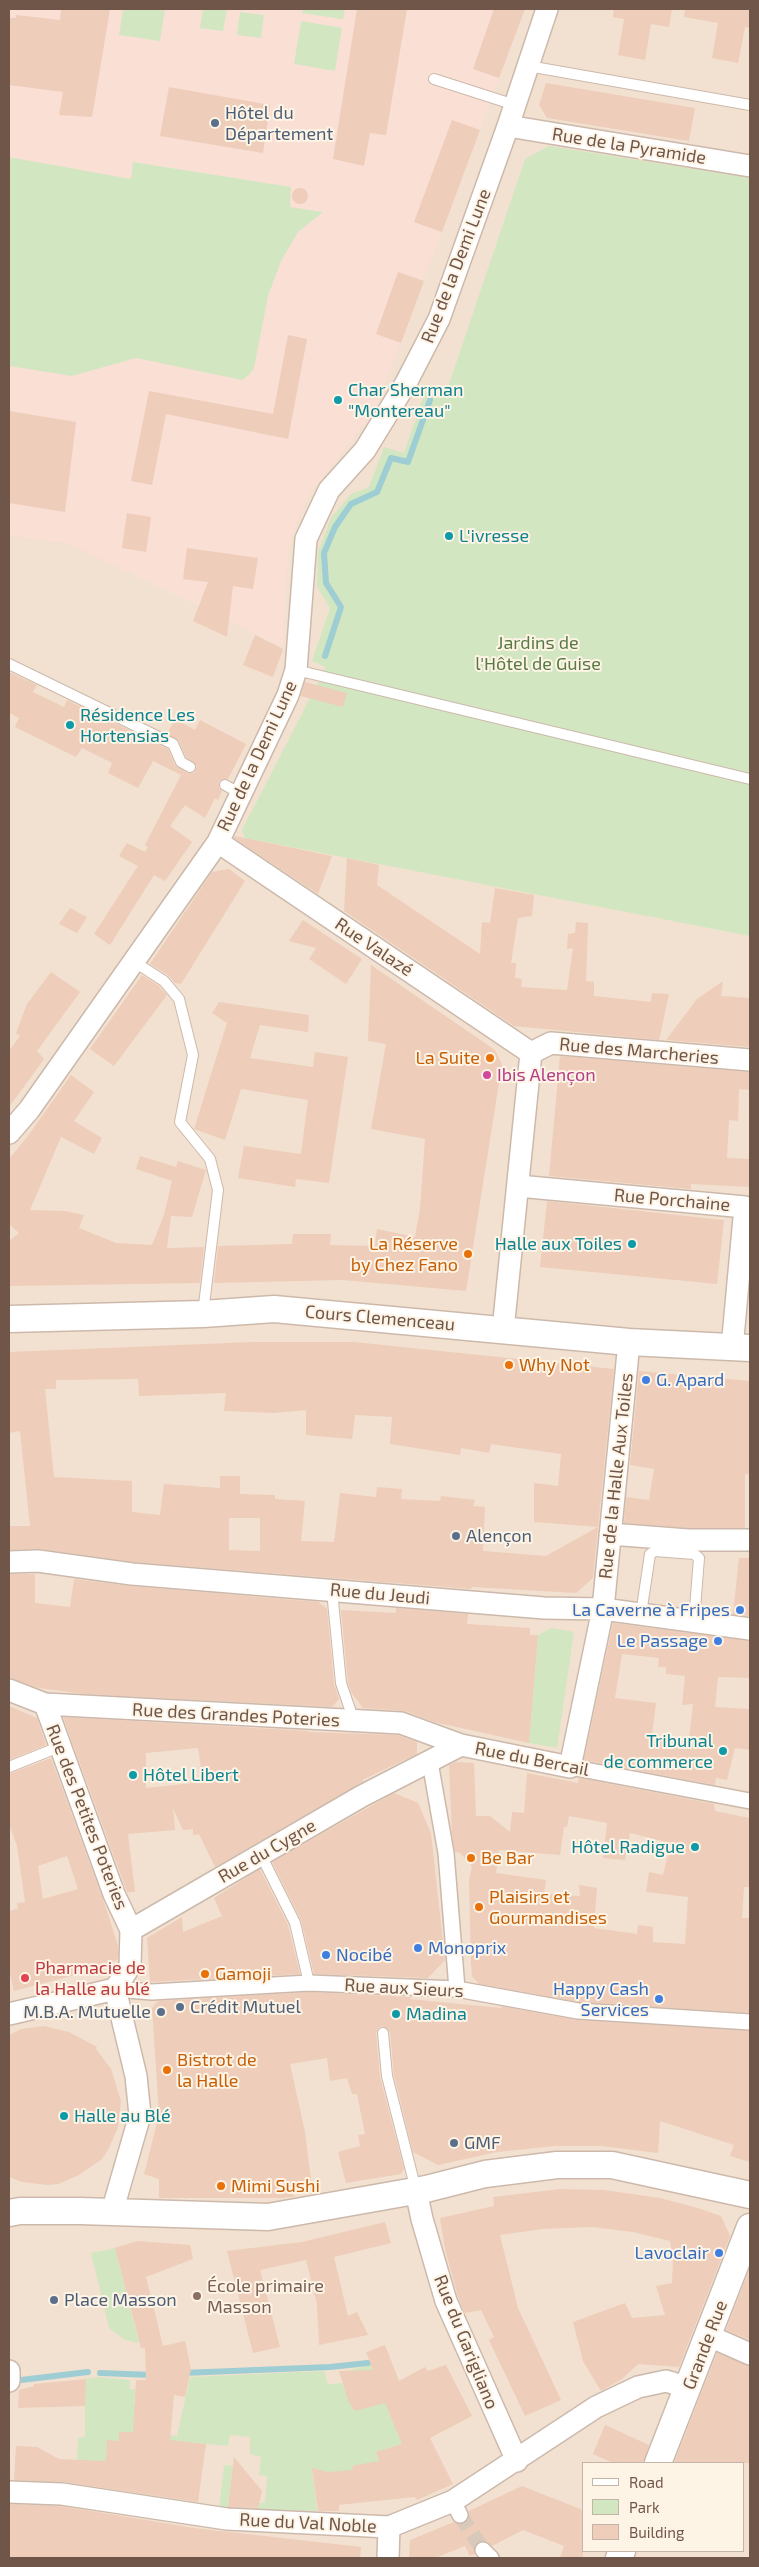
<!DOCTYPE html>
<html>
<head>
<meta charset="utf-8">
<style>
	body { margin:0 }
	#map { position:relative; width:759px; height:2567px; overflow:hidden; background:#faefe1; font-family:"Exo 2",sans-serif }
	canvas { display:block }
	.frame { position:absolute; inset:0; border:10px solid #705649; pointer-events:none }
	.legend { position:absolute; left:582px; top:2462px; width:162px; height:90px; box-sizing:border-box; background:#fef4e6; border:1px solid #c5b5a7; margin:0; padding:6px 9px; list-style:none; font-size:15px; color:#705649 }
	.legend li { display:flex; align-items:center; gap:10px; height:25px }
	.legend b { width:25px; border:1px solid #c5b5a7 }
</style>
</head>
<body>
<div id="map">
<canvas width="759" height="2567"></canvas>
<div class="frame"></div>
<ul class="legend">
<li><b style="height:6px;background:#fff"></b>Road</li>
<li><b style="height:14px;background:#d2e7c1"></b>Park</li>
<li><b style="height:14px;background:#eecdba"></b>Building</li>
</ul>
</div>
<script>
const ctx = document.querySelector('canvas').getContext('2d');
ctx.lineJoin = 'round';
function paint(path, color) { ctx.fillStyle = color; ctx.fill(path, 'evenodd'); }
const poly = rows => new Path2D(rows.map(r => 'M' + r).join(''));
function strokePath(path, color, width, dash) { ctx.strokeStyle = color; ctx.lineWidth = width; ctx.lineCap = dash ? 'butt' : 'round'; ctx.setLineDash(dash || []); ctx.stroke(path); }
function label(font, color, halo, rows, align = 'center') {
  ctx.font = font + ' "Exo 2",sans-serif'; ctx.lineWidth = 4; ctx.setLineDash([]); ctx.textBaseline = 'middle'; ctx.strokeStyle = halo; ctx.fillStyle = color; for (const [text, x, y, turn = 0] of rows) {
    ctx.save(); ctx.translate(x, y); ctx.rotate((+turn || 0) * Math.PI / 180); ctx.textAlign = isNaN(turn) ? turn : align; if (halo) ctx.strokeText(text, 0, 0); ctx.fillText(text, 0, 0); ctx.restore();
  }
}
paint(poly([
	[9,9,750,9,750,2558,9,2558],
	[583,2463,743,2463,743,2551,583,2551]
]), '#f2e1d0');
paint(poly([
	[9,9,525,9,376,408,310,494,297,521,288,549,283,647,70,544,9,535]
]), '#fadfd5');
paint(poly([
	[123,9,165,9,160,41,119,35],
	[203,9,227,9,223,31,200,28],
	[303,9,345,9,343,19,302,13],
	[240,12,264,15,261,38,237,35],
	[301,21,342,28,335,71,294,64],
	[549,146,750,178,750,936,245,838,242,830,326,667,312,661,330,608,317,586,318,552,331,518,351,494,369,487,384,447,404,453,425,392,445,396,525,159],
	[9,157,131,179,133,162,291,187,290,207,323,212,298,232,281,261,268,296,254,368,249,375,242,380,136,358,72,376,9,366],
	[551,1628,574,1632,557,1748,529,1743,538,1635],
	[115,2248,139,2343,125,2340,109,2328,91,2253],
	[371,2365,391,2418,417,2440,376,2452,384,2475,362,2478,358,2465,352,2466,356,2481,312,2468,317,2511,258,2510,258,2503,265,2503,267,2476,259,2475,261,2457,250,2454,250,2437,230,2435,228,2446,176,2441,174,2464,134,2432,120,2432,119,2441,107,2440,106,2476,77,2460,78,2438,85,2437,85,2379,99,2377,130,2380,130,2389,155,2390,155,2395,135,2394,134,2403,151,2404,151,2432,177,2436,190,2377,324,2371,328,2384,343,2383,355,2411,359,2410,346,2371],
	[224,2465,233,2466,228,2508,219,2507]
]), '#d2e7c1');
strokePath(poly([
	[325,656,341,607,326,583,324,553,335,527,351,504,377,492,391,458,408,462,430,400],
	[100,2373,153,2375],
	[183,2373,330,2367,368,2363],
	[21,2380,88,2372]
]), '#9ecdd3', 6);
paint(poly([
	[61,9,110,9,92,117,59,115,63,92,9,85,9,18,16,18,16,15,60,20],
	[357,9,407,9,386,135,370,133,364,166,333,159],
	[494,9,525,9,499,78,473,69],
	[614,9,672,9,669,27,651,24,645,60,618,55,624,19,613,17],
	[685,9,750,9,750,28,745,27,738,63,712,58,718,23,684,17],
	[546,83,695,108,689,141,547,118,539,105],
	[169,87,270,105,263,153,160,136],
	[452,120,480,130,442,232,414,222],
	'292 196a8 8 0 1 1 16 0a8 8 0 1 1-16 0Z',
	[398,272,424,281,401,343,376,334],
	[288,335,307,339,288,439,166,414,152,485,131,481,149,391,273,414],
	[9,411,76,422,65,512,9,503],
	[127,513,151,517,146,552,122,548],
	[187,548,258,558,253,589,233,586,227,637,193,621,208,582,183,579],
	[255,635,283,649,273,677,243,665],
	[9,672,37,685,33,692,64,707,67,700,168,749,175,765,187,773,194,773,197,766,186,757,179,741,167,734,175,719,195,730,200,720,246,744,228,779,219,781,219,788,222,791,218,800,215,798,205,818,185,805,170,826,192,842,165,881,154,875,110,945,94,934,138,866,119,856,127,843,145,852,148,847,145,845,181,775,153,761,138,788,108,773,112,763,82,748,76,757,15,727,19,718,9,713],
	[305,682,347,693,343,707,301,696],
	[235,836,332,856,318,894,234,838],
	[347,858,379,865,377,885,480,954,482,922,490,923,495,888,534,895,532,916,518,918,511,963,516,963,515,978,522,979,521,987,567,990,573,948,567,949,568,934,575,933,576,922,588,923,586,981,594,982,594,996,651,1002,652,993,669,994,659,1040,514,1026,344,911],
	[229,869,245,881,181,984,175,983,168,975,150,964,212,872],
	[70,908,87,917,77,933,59,924],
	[303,920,362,959,346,984,309,959,316,948,289,941],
	[371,965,495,1050,502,1064,466,1291,343,1280,214,1283,218,1246,292,1244,293,1234,331,1234,330,1245,375,1246,377,1229,415,1237,420,1209,425,1139,371,1129,386,1044,368,1041],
	[51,972,80,992,37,1051,44,1059,9,1107,9,1051,20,1036,16,1033,27,1004],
	[142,975,159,986,167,995,114,1066,90,1049],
	[723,981,721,996,750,998,750,1047,666,1040,697,999],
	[219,1002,309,1015,308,1032,260,1025,250,1058,313,1067,315,1052,348,1057,329,1183,296,1179,295,1187,238,1178,244,1146,301,1154,308,1100,241,1089,225,1140,194,1129,227,1023,212,1013],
	[560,1056,750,1072,750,1090,739,1089,738,1121,729,1120,727,1158,750,1159,750,1187,691,1184,691,1189,549,1176],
	[71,1075,94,1092,74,1121,102,1138,94,1154,61,1137,30,1210,65,1211,84,1215,79,1228,116,1243,152,1245,164,1215,172,1181,136,1169,140,1156,176,1167,178,1161,206,1170,192,1217,171,1216,167,1248,204,1247,200,1283,9,1286,9,1241,19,1233,9,1224,9,1159,28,1136],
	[547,1201,724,1220,717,1284,540,1267],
	[252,1342,354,1342,614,1369,598,1527,534,1522,534,1483,558,1486,561,1454,491,1444,489,1453,461,1448,460,1455,390,1444,392,1417,355,1415,352,1439,306,1435,306,1410,274,1413,224,1411,226,1393,139,1396,138,1379,56,1380,56,1389,45,1389,54,1477,132,1481,132,1512,160,1515,164,1484,220,1488,220,1476,240,1476,240,1494,275,1495,275,1499,305,1501,301,1541,334,1542,340,1493,376,1497,377,1487,402,1489,401,1499,440,1501,441,1496,475,1500,473,1506,485,1507,483,1551,546,1556,598,1527,593,1578,576,1593,472,1587,471,1589,133,1562,40,1549,9,1550,9,1526,30,1526,20,1431,9,1433,9,1352],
	[229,1518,260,1518,260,1551,229,1550],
	[639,1371,750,1381,750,1474,745,1474,745,1528,688,1528,624,1523,626,1497,649,1500,654,1469,630,1465],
	[739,1558,750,1558,750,1616,733,1614],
	[9,1574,35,1574,35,1603,70,1607,74,1579,131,1586,318,1602,327,1609,334,1684,339,1699,332,1707,84,1694,39,1688,9,1678],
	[396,1608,468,1614,467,1624,530,1628,530,1635,538,1635,529,1743,434,1722,405,1711,363,1708,351,1692,348,1682,341,1610,396,1613],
	[613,1623,750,1641,750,1678,718,1677,715,1707,750,1709,750,1750,735,1748,727,1780,716,1778,715,1785,584,1760],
	[622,1654,659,1658,658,1667,666,1667,666,1674,685,1676,682,1705,693,1704,689,1739,687,1738,686,1741,652,1735,656,1703,615,1698],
	[9,1706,37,1718,46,1745,9,1760],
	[63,1717,309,1731,308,1732,398,1735,417,1742,417,1754,362,1780,364,1781,215,1867,199,1834,193,1835,193,1829,183,1830,173,1808,175,1830,128,1834,135,1892,127,1892],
	[198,1748,203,1782,146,1788,146,1753],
	[51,1758,105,1905,118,1946,118,1959,105,1967,14,1991,9,1969,9,1911,18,1909,17,1903,25,1902,17,1846,9,1824,9,1774],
	[67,1856,78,1889,43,1899,38,1866],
	[456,1762,474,1763,476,1816,490,1816,510,1832,512,1812,524,1813,527,1773,578,1783,579,1778,714,1804,715,1811,750,1818,750,1887,744,1887,742,1918,750,1918,750,2013,579,2002,479,1984,472,1976,471,1964,469,1880,472,1866,460,1853,455,1852,452,1834,449,1765],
	[569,1816,607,1823,603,1858,625,1860,630,1833,671,1843,663,1875,649,1872,646,1892,688,1897,685,1944,653,1942,653,1927,638,1925,637,1934,594,1928,597,1888,579,1885,580,1896,544,1894,546,1880,496,1873,499,1850,560,1855,564,1827,567,1827],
	[394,1793,418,1803,431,1833,445,1960,428,1978,314,1974,301,1920,272,1862],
	[260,1869,288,1925,300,1974,150,1982,147,1938,182,1917,183,1932,222,1916,214,1898],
	[309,1992,412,1997,409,1999,502,2008,500,2006,577,2020,750,2031,750,2162,730,2156,734,2145,660,2121,658,2153,601,2146,555,2146,497,2152,438,2165,413,2152,394,2075,390,2032,383,2026,379,2028,376,2033,380,2077,404,2169,401,2174,346,2183,338,2152,360,2146,358,2135,365,2134,357,2094,352,2094,347,2078,330,2081,327,2058,290,2064,305,2132,312,2188,293,2191,294,2197,281,2198,159,2198,159,2179,144,2174,159,2115,152,2008,158,2001],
	[44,2026,69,2032,97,2047,96,2049,111,2069,121,2101,118,2127,108,2150,102,2159,79,2175,58,2184,47,2185,22,2182,9,2177,9,2035,21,2029],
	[560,2189,604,2190,660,2198,698,2208,721,2216,730,2236,679,2367,638,2364,622,2379,601,2391,583,2361,573,2322,625,2303,632,2318,665,2315,656,2286,672,2283,673,2260,670,2241,633,2232,592,2227,542,2229,500,2235,518,2308,561,2400,525,2416,489,2340,494,2337,481,2310,465,2313,458,2297,445,2249,440,2218,494,2206,493,2197],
	[385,2222,391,2243,334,2257,348,2316,357,2312,368,2335,319,2345,317,2304,306,2260,260,2270,280,2347,253,2353,227,2251,302,2242],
	[137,2241,190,2245,193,2259,146,2277,163,2346,185,2341,191,2369,185,2397,174,2395,170,2440,206,2444,198,2502,64,2482,14,2480,16,2446,37,2447,59,2459,106,2461,107,2440,119,2441,119,2432,133,2432,136,2380,146,2380,145,2348,141,2348,115,2248],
	[750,2268,750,2340,726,2330],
	[385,2345,399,2381,425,2367,428,2371,446,2365,472,2416,430,2438,453,2484,417,2500,415,2497,376,2501,339,2505,339,2511,318,2511,312,2468,328,2472,353,2470,352,2466,379,2461,376,2452,402,2444,385,2403,355,2411,349,2403,339,2371,373,2370,366,2352],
	[717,2353,750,2366,750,2463,674,2463],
	[86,2379,85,2406,18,2408,19,2390,34,2386,34,2384],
	[605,2425,649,2445,643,2463,613,2463,593,2454],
	[234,2457,262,2491,258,2508,228,2507],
	[522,2486,583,2510,583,2558,560,2558,564,2546,523,2530,492,2546,486,2541,480,2541,474,2547,475,2554,470,2556,465,2546,435,2558,409,2558,410,2540,454,2522,464,2524,468,2520,469,2511],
	[9,2504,61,2506,194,2528,361,2547,360,2558,9,2558]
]), '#eecdba');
strokePath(poly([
	[460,2515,483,2550]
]), '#d8c9bb', 15, [15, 8]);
const service = poly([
	[528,66,750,105],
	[434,79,515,105],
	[9,664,173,744,181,762,190,767],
	[296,670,750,779],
	[225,785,241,794],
	[133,961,164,981,179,999,193,1055,180,1122,210,1159,218,1190,203,1313],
	[332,1591,341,1683,354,1721],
	[641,1614,650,1554,655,1551,694,1554,699,1558,694,1621],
	[9,1767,59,1747],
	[261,1855,295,1923,309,1983],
	[383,2033,387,2076,416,2190]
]);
const pedestrian = poly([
	[430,1762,446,1853,457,1989],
	[570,1767,750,1801],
	[115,1989,152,1992,309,1983,457,1989,578,2011,750,2022],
	[453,2501,460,2515],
	[483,2550,491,2558]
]);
const minor = poly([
	[508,126,750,166],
	[218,842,531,1053],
	[531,1053,551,1043,750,1060],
	[9,1133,29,1110,218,842,288,695,296,670,306,539,329,490,365,450,406,383,439,319,508,126,547,9],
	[518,1186,745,1207,732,1348],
	[503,1330,531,1053],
	[610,1534,688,1540,750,1540],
	[9,1562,38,1561,132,1574,544,1608,603,1609,750,1629],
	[9,1690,45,1704,401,1723,461,1745,570,1767,603,1609,629,1342],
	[45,1704,114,1894,131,1930],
	[115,1989,130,1966,131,1930,362,1796,461,1745],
	[9,2014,115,1989],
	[416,2191,422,2219,446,2301,517,2461],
	[112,2212,140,2115,136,2076,115,1989],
	[709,2336,750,2354],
	[9,2371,9,2381],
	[9,2492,62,2494,227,2519,389,2527,453,2501,596,2407,638,2387,666,2381,689,2388],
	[388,2558,389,2527]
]);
const tertiary = poly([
	[9,1319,203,1314,274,1309,629,1342,750,1348],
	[9,2213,20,2211,80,2211,268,2217,426,2189,485,2174,557,2165,612,2165,750,2195],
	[658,2463,750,2227],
	[619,2558,622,2551]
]);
strokePath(service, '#cdb9ab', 12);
strokePath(pedestrian, '#cdb9ab', 18);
strokePath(minor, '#cdb9ab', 24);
strokePath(tertiary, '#cdb9ab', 29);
strokePath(service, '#fff', 10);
strokePath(pedestrian, '#fff', 15);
strokePath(minor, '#fff', 21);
strokePath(tertiary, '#fff', 26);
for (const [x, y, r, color] of [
	[215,123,5,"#5c6f8a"],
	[338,400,5,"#0f9aa8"],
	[449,536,5,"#0f9aa8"],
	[70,725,5,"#0f9aa8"],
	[490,1058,5,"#e8710a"],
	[487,1075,5,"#d1479c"],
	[632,1244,5,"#0f9aa8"],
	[468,1254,5,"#e8710a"],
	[509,1365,5,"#e8710a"],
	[646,1380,5,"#3f7fe0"],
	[456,1536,5,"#5c6f8a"],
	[740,1610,5,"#3f7fe0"],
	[718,1641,5,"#3f7fe0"],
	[723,1751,5,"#0f9aa8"],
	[133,1775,5,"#0f9aa8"],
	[695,1847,5,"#0f9aa8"],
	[471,1858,5,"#e8710a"],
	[479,1907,5,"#e8710a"],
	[418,1948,5,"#3f7fe0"],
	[326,1955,5,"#3f7fe0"],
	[205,1974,5,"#e8710a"],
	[25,1978,5,"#e0444e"],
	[659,1999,5,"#3f7fe0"],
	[180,2007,5,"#5c6f8a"],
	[161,2012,5,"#5c6f8a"],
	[396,2014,5,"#0f9aa8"],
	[167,2070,5,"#e8710a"],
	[64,2116,5,"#0f9aa8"],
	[454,2143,5,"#5c6f8a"],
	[221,2186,5,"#e8710a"],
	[719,2253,5,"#3f7fe0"],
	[197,2296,5,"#8d6e63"],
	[54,2300,5,"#5c6f8a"]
]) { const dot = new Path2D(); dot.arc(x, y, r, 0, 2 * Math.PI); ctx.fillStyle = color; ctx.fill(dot); strokePath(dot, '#fef4e6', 2); }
label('18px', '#4e5e75', '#fef4e6', [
	["Hôtel du",225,113],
	["Département",225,134],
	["Alençon",466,1536],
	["Crédit Mutuel",190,2007],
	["M.B.A. Mutuelle",151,2012,"right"],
	["GMF",464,2143],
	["Place Masson",64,2300]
], 'left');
label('18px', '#705649', '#fef4e6', [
	["Rue de la Pyramide",629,146,9],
	["Rue de la Demi Lune",456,266,-69],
	["Rue de la Demi Lune",257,756,-65],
	["Rue Valazé",374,947,34],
	["Rue des Marcheries",639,1051,5],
	["Rue Porchaine",672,1200,5],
	["Cours Clemenceau",380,1318,5],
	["Rue de la Halle Aux Toiles",616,1476,-84],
	["Rue du Jeudi",380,1594,5],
	["Rue des Grandes Poteries",236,1715,3],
	["Rue du Bercail",532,1759,11],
	["Rue des Petites Poteries",87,1817,69],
	["Rue du Cygne",267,1851,-30],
	["Rue aux Sieurs",404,1988,3],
	["Rue du Garigliano",466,2342,68],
	["Grande Rue",705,2345,-69],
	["Rue du Val Noble",308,2523,3]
]);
label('18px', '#0d838f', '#fef4e6', [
	["Char Sherman",348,390],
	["\"Montereau\"",348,411],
	["L'ivresse",459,536],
	["Résidence Les",80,715],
	["Hortensias",80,736],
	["Halle aux Toiles",622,1244,"right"],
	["Tribunal",713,1741,"right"],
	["de commerce",713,1762,"right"],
	["Hôtel Libert",143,1775],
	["Hôtel Radigue",685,1847,"right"],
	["Madina",406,2014],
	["Halle au Blé",74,2116]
], 'left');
label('18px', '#577a45', '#fef4e6', [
	["Jardins de",538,643],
	["l'Hôtel de Guise",538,664]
]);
label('18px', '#c56008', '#fef4e6', [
	["La Suite",480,1058,"right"],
	["La Réserve",458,1244,"right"],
	["by Chez Fano",458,1265,"right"],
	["Why Not",519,1365],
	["Be Bar",481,1858],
	["Plaisirs et",489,1897],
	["Gourmandises",489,1918],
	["Gamoji",215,1974],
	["Bistrot de",177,2060],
	["la Halle",177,2081],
	["Mimi Sushi",231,2186]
], 'left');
label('18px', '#b23c85', '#fef4e6', [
	["Ibis Alençon",497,1075]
], 'left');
label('18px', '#366cbe', '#fef4e6', [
	["G. Apard",656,1380,"left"],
	["La Caverne à Fripes",730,1610],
	["Le Passage",708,1641],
	["Monoprix",428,1948,"left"],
	["Nocibé",336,1955,"left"],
	["Happy Cash",649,1989],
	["Services",649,2010],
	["Lavoclair",709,2253]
], 'right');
label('18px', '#be3a42', '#fef4e6', [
	["Pharmacie de",35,1968],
	["la Halle au blé",35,1989]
], 'left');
label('18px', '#785e54', '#fef4e6', [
	["École primaire",207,2286],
	["Masson",207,2307]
], 'left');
</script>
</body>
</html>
